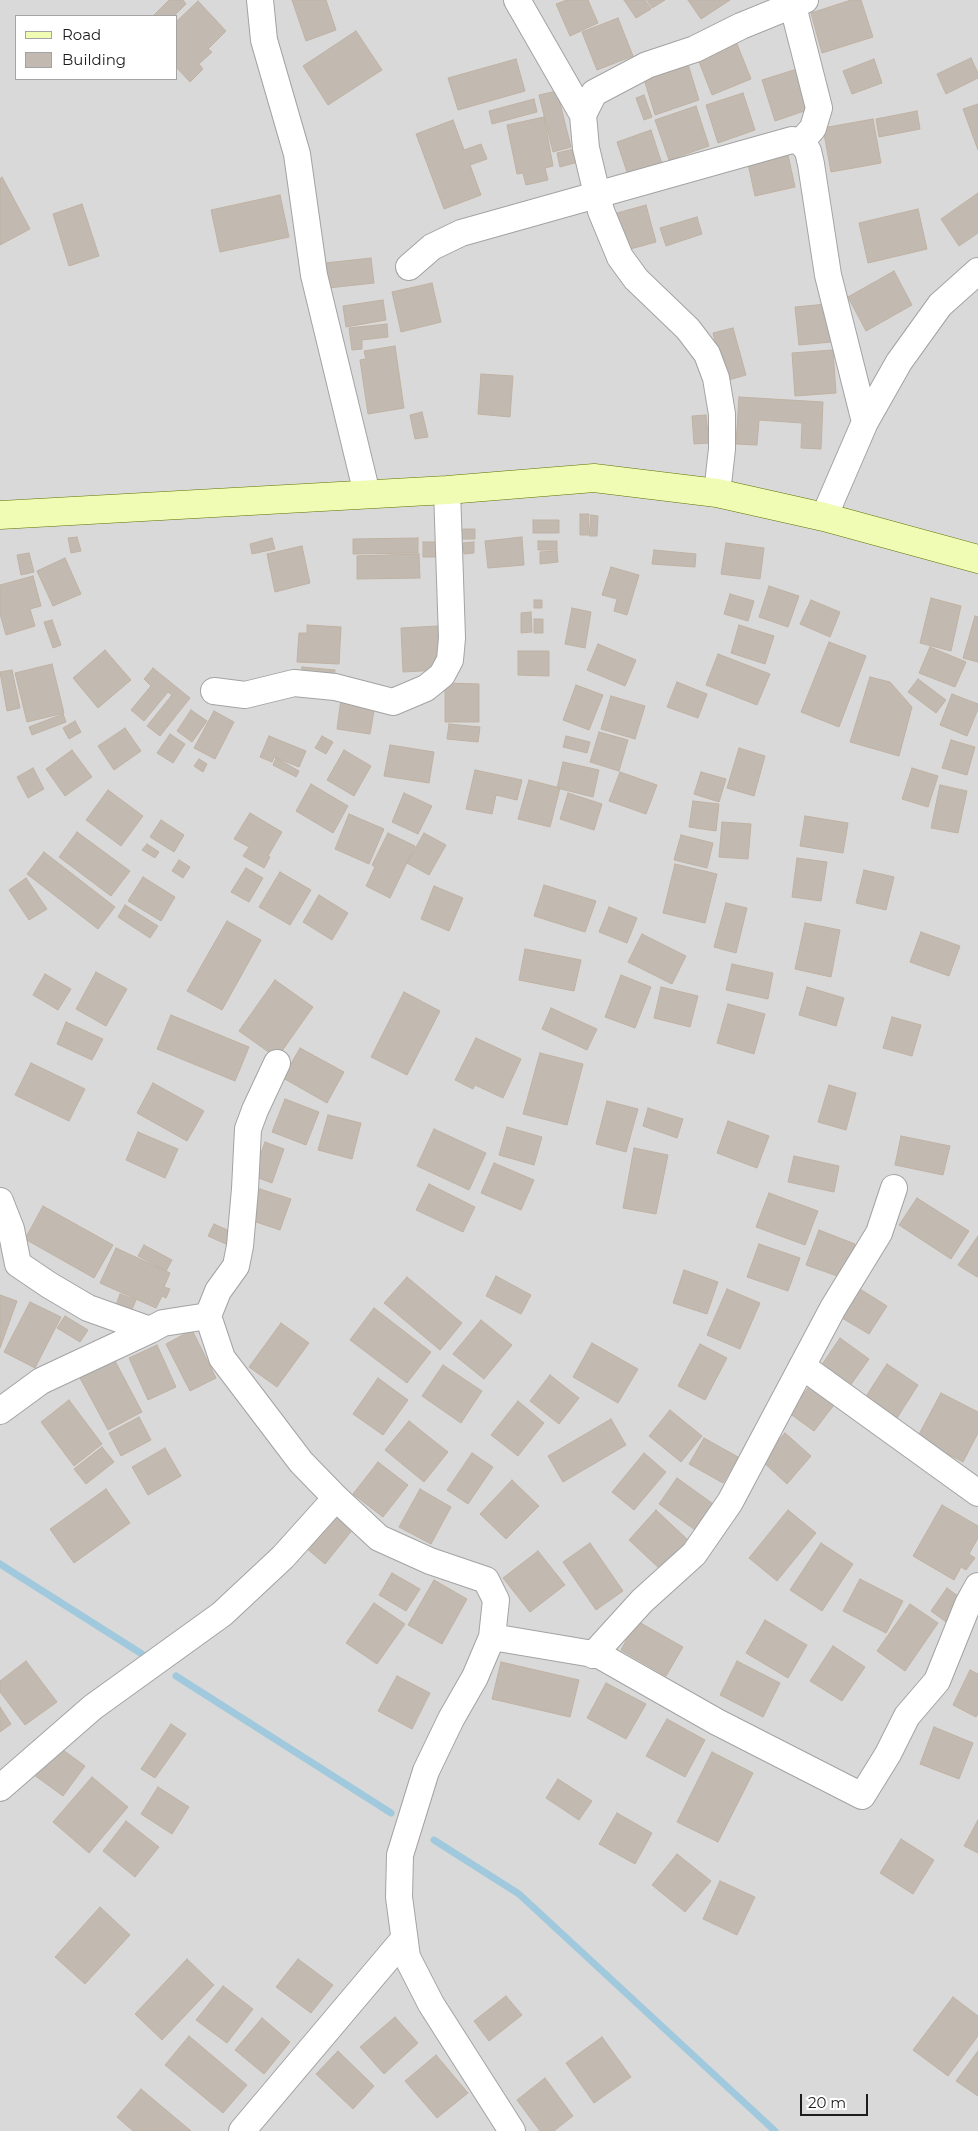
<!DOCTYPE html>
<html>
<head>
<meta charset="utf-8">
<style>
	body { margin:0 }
	#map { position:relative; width:978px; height:2131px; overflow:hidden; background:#eeebe1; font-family:Montserrat,sans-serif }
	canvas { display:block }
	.legend { position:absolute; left:15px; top:15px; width:162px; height:65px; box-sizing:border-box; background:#fff; border:1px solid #a4a4a4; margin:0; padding:6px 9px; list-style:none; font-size:15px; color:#1c1c1c }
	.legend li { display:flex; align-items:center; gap:10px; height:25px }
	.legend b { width:25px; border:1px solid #a4a4a4 }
	.scale { position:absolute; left:800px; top:2094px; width:68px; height:22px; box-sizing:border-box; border:2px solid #1c1c1c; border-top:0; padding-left:6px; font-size:15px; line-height:18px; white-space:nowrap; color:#1c1c1c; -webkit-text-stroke:4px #fff; paint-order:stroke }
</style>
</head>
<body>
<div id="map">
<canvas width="978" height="2131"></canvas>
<ul class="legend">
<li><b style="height:6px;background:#f0fbb3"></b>Road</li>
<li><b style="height:14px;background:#c2bab1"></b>Building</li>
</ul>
<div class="scale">20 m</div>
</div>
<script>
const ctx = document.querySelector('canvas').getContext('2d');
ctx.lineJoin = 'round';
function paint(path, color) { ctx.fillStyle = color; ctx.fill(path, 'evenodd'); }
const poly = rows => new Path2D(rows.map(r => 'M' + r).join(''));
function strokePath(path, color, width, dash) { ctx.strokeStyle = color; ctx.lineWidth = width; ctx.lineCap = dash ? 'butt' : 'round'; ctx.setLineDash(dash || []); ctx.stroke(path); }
paint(poly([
	[0,0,978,0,978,2131,0,2131],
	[16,16,176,16,176,79,16,79]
]), '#dad9d9');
strokePath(poly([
	[0,1564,142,1654],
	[176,1676,391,1813],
	[434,1840,519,1894,775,2131]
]), '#a0c9dd', 7);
const building = poly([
	[169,0,183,0,186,4,174,16,153,16,169,0],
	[292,0,326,0,336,30,306,41,292,0],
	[567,0,588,0,598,23,570,36,556,4,567,0],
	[624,0,645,0,651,9,636,18,624,0],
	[647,0,665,0,652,8,647,0],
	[688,0,730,0,701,19,688,0],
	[851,0,861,0,873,37,822,53,811,13,851,0],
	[198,1,226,31,208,49,212,52,199,64,203,69,190,82,176,67,176,22,198,1],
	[618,18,633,56,597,70,582,32,618,18],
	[356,31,382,70,328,105,303,66,356,31],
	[737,44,751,79,712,95,698,59,737,44],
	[971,58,978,73,978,78,946,94,937,74,971,58],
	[516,59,525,91,458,110,448,78,516,59],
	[874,59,882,83,852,94,843,71,874,59],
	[688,64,699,100,655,115,644,79,688,64],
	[797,69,810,109,775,121,762,80,797,69],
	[557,91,571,147,553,152,539,95,557,91],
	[743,93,755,130,718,143,706,105,743,93],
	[644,95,652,117,644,120,636,98,644,95],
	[534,99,537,112,492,124,489,111,534,99],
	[978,104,978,150,963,109,978,104],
	[696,106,709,146,669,160,655,120,696,106],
	[917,111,920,129,879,137,876,119,917,111],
	[544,117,553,166,545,168,548,180,526,185,523,173,517,174,507,125,544,117],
	[873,119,881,163,831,172,823,128,873,119],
	[453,120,464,150,481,144,487,159,470,165,481,195,444,209,416,134,453,120],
	[651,130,663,167,629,178,617,142,651,130],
	[574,149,578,162,560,167,557,153,574,149],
	[788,155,795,187,755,196,748,164,788,155],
	[2,177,30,229,0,245,0,179,2,177],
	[978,193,978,233,959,246,941,219,978,193],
	[280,195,289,237,220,252,211,210,280,195],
	[82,204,99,256,69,266,53,214,82,204],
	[646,205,656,242,627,250,617,213,646,205],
	[918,209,927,249,868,263,859,223,918,209],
	[697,217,702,234,666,246,660,228,697,217],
	[371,258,374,283,328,288,325,263,371,258],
	[894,271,912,305,866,331,848,297,894,271],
	[432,283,441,322,401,332,392,292,432,283],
	[383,300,386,320,346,327,343,306,383,300],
	[827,304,831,342,799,345,795,307,827,304],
	[387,324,388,337,362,340,362,349,352,350,349,328,387,324],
	[733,328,746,375,725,381,713,333,733,328],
	[395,346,404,408,368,414,360,360,366,359,364,351,395,346],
	[833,350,836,393,795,396,792,353,833,350],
	[481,374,513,376,510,417,478,414,481,374],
	[739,397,823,402,821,449,801,448,802,423,759,420,757,445,736,444,739,397],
	[422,412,428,437,415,439,410,415,422,412],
	[706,415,709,443,694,444,692,416,706,415],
	[580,514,589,514,588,535,580,535,580,514],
	[591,515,598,516,597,536,589,536,591,515],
	[533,520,559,520,559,533,533,533,533,520],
	[461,529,475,529,475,539,461,539,461,529],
	[77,537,81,551,71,553,68,538,77,537],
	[522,537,524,565,488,568,485,541,522,537],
	[272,538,275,549,252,554,250,544,272,538],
	[418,538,418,553,353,554,353,539,418,538],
	[538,541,557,541,557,550,538,550,538,541],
	[423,542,437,542,437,557,423,557,423,542],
	[474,542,474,553,464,554,463,543,474,542],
	[726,543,764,548,760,579,721,574,726,543],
	[302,546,310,583,275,592,267,554,302,546],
	[654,550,696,554,695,567,652,564,654,550],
	[557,551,558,562,540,564,540,552,557,551],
	[29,553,34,572,21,575,17,555,29,553],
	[419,554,420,578,357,579,357,556,419,554],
	[65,558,81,594,53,606,37,571,65,558],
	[611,567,639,575,627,615,614,611,617,599,602,595,611,567],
	[33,576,41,606,30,609,35,626,6,635,0,614,0,585,33,576],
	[769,586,799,596,788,627,759,617,769,586],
	[730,594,754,601,748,621,724,614,730,594],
	[931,598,961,606,951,651,920,643,931,598],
	[534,600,542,600,542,608,534,608,534,600],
	[811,600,840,612,830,637,800,624,811,600],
	[572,608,591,612,585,648,565,644,572,608],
	[531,612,532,632,521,633,521,613,531,612],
	[975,616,978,617,978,662,963,658,975,616],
	[534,619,543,619,543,633,534,633,534,619],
	[52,620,61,645,53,648,44,622,52,620],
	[307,625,341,627,339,664,297,662,299,633,307,633,307,625],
	[739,625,774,636,765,664,731,653,739,625],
	[438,626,440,670,403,672,401,628,438,626],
	[829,642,866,656,839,727,801,712,829,642],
	[598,644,636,660,625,686,587,670,598,644],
	[930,647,966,662,955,687,919,673,930,647],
	[105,650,131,680,98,708,73,678,105,650],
	[518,651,549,651,549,676,518,675,518,651],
	[718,654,770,674,757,705,706,685,718,654],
	[52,664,64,713,27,722,15,673,52,664],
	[302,667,335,670,334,681,301,678,302,667],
	[153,668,190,698,160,736,147,726,172,695,168,692,144,721,131,710,151,686,144,679,153,668],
	[12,670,20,708,7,711,0,672,12,670],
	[870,677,890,682,912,707,899,756,850,742,870,677],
	[918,679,946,700,936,713,908,692,918,679],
	[677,682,707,694,698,718,667,707,677,682],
	[445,683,479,684,479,722,445,722,445,683],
	[576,685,603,695,589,730,563,720,576,685],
	[952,694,978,704,978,709,967,736,940,725,952,694],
	[611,696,645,706,635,739,601,729,611,696],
	[341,699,375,705,370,734,337,729,341,699],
	[191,710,207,721,192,742,177,731,191,710],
	[214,711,234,722,215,759,194,748,214,711],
	[63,714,66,722,32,735,29,727,63,714],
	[75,721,81,732,69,739,63,728,75,721],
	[449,724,480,727,478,742,447,739,449,724],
	[125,728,141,751,114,770,98,746,125,728],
	[599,732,628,740,619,771,590,762,599,732],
	[170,734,185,744,173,763,157,753,170,734],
	[269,736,306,751,299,767,274,757,272,762,260,757,269,736],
	[322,736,333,742,326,754,315,748,322,736],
	[566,736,590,742,587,753,563,747,566,736],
	[951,740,975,747,967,775,942,768,951,740],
	[390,745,434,752,429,783,384,776,390,745],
	[739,748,765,756,754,796,727,788,739,748],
	[72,750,92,777,65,796,46,769,72,750],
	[344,750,371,766,354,796,327,780,344,750],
	[276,758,299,771,296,777,273,765,276,758],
	[199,759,207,764,203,772,194,766,199,759],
	[563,762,599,770,593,797,557,788,563,762],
	[33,768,44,789,28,798,17,777,33,768],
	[912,768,938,776,928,807,902,799,912,768],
	[475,770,522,780,517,800,496,795,492,814,466,809,475,770],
	[620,772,657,785,646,814,609,801,620,772],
	[701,772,726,779,719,802,694,794,701,772],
	[529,780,560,788,550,827,518,819,529,780],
	[311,784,348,806,333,833,296,811,311,784],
	[940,785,967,791,958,833,931,828,940,785],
	[108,790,143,816,121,846,86,820,108,790],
	[404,793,432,806,418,834,392,822,404,793],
	[568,793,602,804,594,830,560,819,568,793],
	[693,801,719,804,716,831,689,827,693,801],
	[250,813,282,832,268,856,270,857,264,868,243,856,249,847,234,839,250,813],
	[349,814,384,829,369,864,335,849,349,814],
	[805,816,848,823,843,853,800,846,805,816],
	[161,820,184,835,174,852,150,837,161,820],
	[722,822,751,824,748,859,719,857,722,822],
	[77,832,130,871,111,896,59,857,77,832],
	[388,833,415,846,390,898,366,886,375,867,372,865,388,833],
	[424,833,446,845,429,875,407,863,424,833],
	[681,835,713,843,707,868,674,860,681,835],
	[147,844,159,852,155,858,142,850,147,844],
	[44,852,115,907,98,929,27,874,44,852],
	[797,858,827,862,821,901,792,897,797,858],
	[179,860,190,867,183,878,172,871,179,860],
	[675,864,717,874,705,923,663,913,675,864],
	[246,868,263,878,249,902,231,892,246,868],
	[864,870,894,877,886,910,856,903,864,870],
	[280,872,311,890,290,925,259,907,280,872],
	[143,877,175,897,161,921,128,901,143,877],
	[26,878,47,909,29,920,9,890,26,878],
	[544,885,596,901,585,932,534,916,544,885],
	[434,886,463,898,449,931,421,919,434,886],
	[319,895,348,913,332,940,303,922,319,895],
	[726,903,747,908,736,953,714,947,726,903],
	[125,905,158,926,150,938,118,917,125,905],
	[609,907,637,918,627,943,599,932,609,907],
	[227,921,261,940,222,1010,187,991,227,921],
	[805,923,840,930,831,977,795,969,805,923],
	[921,932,960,946,949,976,910,962,921,932],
	[642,934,686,956,672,984,628,962,642,934],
	[525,949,581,960,574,991,519,980,525,949],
	[732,964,773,973,768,999,726,990,732,964],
	[96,972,127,989,106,1026,76,1009,96,972],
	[45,974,71,989,58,1010,33,995,45,974],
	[621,975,651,987,635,1028,605,1017,621,975],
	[275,980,313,1007,277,1058,239,1031,275,980],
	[661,987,698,996,690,1027,654,1018,661,987],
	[807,987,844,998,836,1026,799,1015,807,987],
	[404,992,440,1011,407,1075,371,1057,404,992],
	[728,1004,765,1014,754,1054,717,1043,728,1004],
	[551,1008,597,1029,587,1050,542,1029,551,1008],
	[171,1015,249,1047,235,1081,157,1049,171,1015],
	[892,1017,921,1025,912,1056,883,1048,892,1017],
	[66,1022,103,1039,92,1060,57,1044,66,1022],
	[476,1038,521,1059,503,1098,475,1085,473,1089,455,1080,476,1038],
	[300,1048,344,1072,327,1103,283,1078,300,1048],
	[540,1053,583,1064,567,1125,523,1114,540,1053],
	[31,1063,85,1089,69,1121,15,1095,31,1063],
	[153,1083,204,1111,187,1141,137,1113,153,1083],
	[829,1085,856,1093,846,1130,818,1122,829,1085],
	[285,1099,319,1112,306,1145,272,1132,285,1099],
	[607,1101,638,1109,626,1152,596,1144,607,1101],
	[648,1108,683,1119,677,1138,643,1126,648,1108],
	[328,1115,361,1123,352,1159,318,1150,328,1115],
	[728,1121,769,1136,757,1168,717,1153,728,1121],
	[507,1127,542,1137,534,1165,499,1155,507,1127],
	[434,1129,486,1153,469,1190,417,1166,434,1129],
	[138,1132,178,1149,165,1178,126,1160,138,1132],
	[901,1136,950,1146,943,1175,895,1165,901,1136],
	[265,1142,284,1149,272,1183,253,1176,265,1142],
	[634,1148,668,1155,656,1214,623,1208,634,1148],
	[794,1156,839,1166,834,1192,788,1182,794,1156],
	[494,1163,534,1180,521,1210,481,1193,494,1163],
	[429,1184,475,1207,463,1232,416,1210,429,1184],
	[260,1189,291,1199,280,1230,250,1220,260,1189],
	[769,1193,818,1211,805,1245,756,1227,769,1193],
	[917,1198,969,1231,951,1259,899,1225,917,1198],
	[43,1206,113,1245,94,1278,25,1239,43,1206],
	[214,1224,234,1233,228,1245,208,1236,214,1224],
	[819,1230,855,1244,843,1278,806,1265,819,1230],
	[978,1236,978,1276,977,1277,958,1265,978,1236],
	[759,1244,800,1258,788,1291,747,1277,759,1244],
	[144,1245,172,1260,166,1271,138,1256,144,1245],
	[116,1248,170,1273,164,1287,170,1289,166,1298,162,1296,156,1308,100,1283,116,1248],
	[684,1270,718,1282,707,1314,673,1303,684,1270],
	[496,1276,531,1295,521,1314,486,1296,496,1276],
	[407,1277,462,1323,440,1350,384,1303,407,1277],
	[727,1289,760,1303,740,1349,707,1335,727,1289],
	[860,1289,887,1306,869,1334,842,1318,860,1289],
	[120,1294,136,1300,130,1314,115,1308,120,1294],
	[0,1295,17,1301,0,1348,0,1295],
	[30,1302,61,1317,35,1368,4,1352,30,1302],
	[374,1308,431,1352,407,1383,350,1340,374,1308],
	[65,1316,88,1330,80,1342,57,1328,65,1316],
	[481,1320,512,1345,484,1379,453,1354,481,1320],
	[281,1323,309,1343,277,1387,249,1367,281,1323],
	[192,1330,216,1378,190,1391,166,1344,192,1330],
	[840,1338,869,1359,850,1386,821,1366,840,1338],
	[592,1343,638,1369,618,1403,573,1377,592,1343],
	[700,1344,727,1358,705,1400,678,1386,700,1344],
	[157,1345,176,1387,148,1400,129,1358,157,1345],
	[114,1359,142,1412,108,1430,80,1378,114,1359],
	[887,1364,918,1385,897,1418,865,1398,887,1364],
	[443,1365,482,1391,461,1423,422,1396,443,1365],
	[550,1375,579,1398,559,1424,530,1401,550,1375],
	[378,1378,408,1400,383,1435,353,1414,378,1378],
	[812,1383,837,1401,814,1431,789,1413,812,1383],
	[941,1393,978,1412,978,1433,963,1462,917,1438,941,1393],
	[69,1400,102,1444,74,1466,41,1422,69,1400],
	[518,1401,544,1423,518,1456,491,1435,518,1401],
	[670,1410,702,1436,681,1462,649,1436,670,1410],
	[139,1417,151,1440,121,1456,109,1433,139,1417],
	[611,1419,626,1445,563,1482,548,1456,611,1419],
	[409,1421,448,1452,424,1482,385,1450,409,1421],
	[785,1433,811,1456,787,1484,761,1460,785,1433],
	[704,1438,738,1457,723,1483,689,1464,704,1438],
	[102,1447,114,1462,86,1484,74,1469,102,1447],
	[165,1448,181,1476,148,1495,132,1467,165,1448],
	[472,1453,493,1467,468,1504,447,1490,472,1453],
	[644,1453,666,1472,634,1510,612,1492,644,1453],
	[378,1462,408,1485,383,1517,353,1494,378,1462],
	[677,1478,716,1506,698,1532,659,1504,677,1478],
	[512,1480,539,1506,506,1539,480,1514,512,1480],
	[106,1489,130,1523,74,1563,50,1529,106,1489],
	[420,1489,451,1507,431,1544,399,1527,420,1489],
	[942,1505,978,1526,978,1538,969,1554,975,1558,966,1570,961,1567,954,1580,913,1556,942,1505],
	[328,1506,354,1528,325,1564,299,1542,328,1506],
	[656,1510,689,1541,662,1571,629,1540,656,1510],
	[788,1510,816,1533,777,1581,749,1558,788,1510],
	[590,1543,623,1591,596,1610,563,1562,590,1543],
	[821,1543,853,1564,822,1611,790,1590,821,1543],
	[538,1551,565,1585,530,1612,503,1578,538,1551],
	[392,1573,420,1589,406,1611,379,1595,392,1573],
	[860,1579,903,1601,886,1633,843,1611,860,1579],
	[434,1580,467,1599,442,1644,408,1625,434,1580],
	[947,1588,962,1599,946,1622,931,1611,947,1588],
	[374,1603,405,1624,377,1664,346,1643,374,1603],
	[910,1604,938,1623,905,1671,877,1651,910,1604],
	[765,1620,807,1645,788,1678,746,1653,765,1620],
	[637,1621,683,1647,666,1676,621,1650,637,1621],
	[833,1646,865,1667,842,1701,810,1681,833,1646],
	[26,1661,57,1702,25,1725,0,1692,0,1681,26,1661],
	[737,1661,780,1683,763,1717,720,1695,737,1661],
	[501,1662,579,1680,570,1717,492,1699,501,1662],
	[970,1670,978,1674,978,1714,976,1717,953,1705,970,1670],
	[397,1676,430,1693,412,1729,378,1711,397,1676],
	[606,1683,646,1704,626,1739,587,1718,606,1683],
	[0,1707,11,1724,0,1732,0,1707],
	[667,1719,705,1740,685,1777,646,1756,667,1719],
	[171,1724,186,1734,155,1778,141,1769,171,1724],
	[934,1727,973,1743,959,1779,920,1764,934,1727],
	[52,1742,85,1766,63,1796,30,1772,52,1742],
	[712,1752,753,1773,718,1842,677,1822,712,1752],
	[92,1777,128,1807,89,1853,53,1822,92,1777],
	[558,1779,592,1801,579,1820,546,1798,558,1779],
	[158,1787,189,1807,172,1834,141,1814,158,1787],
	[617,1813,652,1833,635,1864,599,1844,617,1813],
	[978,1820,978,1853,964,1846,978,1820],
	[126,1821,159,1847,135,1877,103,1851,126,1821],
	[901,1839,934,1860,913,1894,880,1873,901,1839],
	[677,1854,711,1881,685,1912,652,1885,677,1854],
	[720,1881,755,1897,737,1935,703,1919,720,1881],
	[100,1907,130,1935,85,1984,55,1957,100,1907],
	[187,1959,214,1985,162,2040,135,2014,187,1959],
	[298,1959,333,1985,311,2013,276,1987,298,1959],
	[223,1986,253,2009,227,2043,196,2020,223,1986],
	[506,1996,522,2015,489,2041,474,2021,506,1996],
	[953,1997,978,2016,978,2036,948,2076,913,2050,953,1997],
	[395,2017,418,2043,384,2074,360,2047,395,2017],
	[262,2018,290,2042,264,2074,235,2050,262,2018],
	[189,2036,247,2085,223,2113,165,2065,189,2036],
	[602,2037,631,2077,594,2103,566,2063,602,2037],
	[338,2051,374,2086,353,2109,316,2074,338,2051],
	[978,2051,978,2096,956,2081,978,2051],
	[436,2055,468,2093,437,2118,405,2081,436,2055],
	[545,2078,573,2116,554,2131,540,2131,517,2100,545,2078],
	[141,2089,191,2131,133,2131,117,2117,141,2089]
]);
paint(building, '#c2bab1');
strokePath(building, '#c0b2a3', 1);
const street = poly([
	[260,0,264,40,297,154,314,275,367,494],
	[517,0,583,115],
	[793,6,819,108,813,128,801,142],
	[409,267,432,247,461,233,792,140,801,142,808,151,811,164,828,275,865,422],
	[717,493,722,449,722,414,716,378,707,354,688,329,636,279,620,257,601,211,586,148,583,115,594,93,647,65,695,49,741,26,805,0],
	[824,517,865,422,899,362,940,305,978,271],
	[214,691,245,695,294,683,335,687,393,702,426,688,442,675,450,660,452,638,447,490],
	[0,1201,11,1229,18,1264,49,1285,88,1308,150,1330,163,1323,208,1316,218,1291,236,1266,240,1246,245,1189,248,1129,255,1110,277,1063],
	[208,1316,222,1358,301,1462,336,1498,379,1538,430,1561,486,1580,496,1600,492,1637,475,1677,451,1719,426,1771,400,1855,399,1897,407,1957,431,2004,512,2131],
	[802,1366,978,1493],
	[0,1411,41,1381,150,1330],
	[492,1637,599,1655,717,1722,862,1796,888,1754,907,1716,937,1681,968,1604,978,1586],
	[593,1655,642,1601,694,1554,730,1502,833,1308,879,1233,894,1188],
	[0,1788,93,1707,222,1614,283,1557,336,1498],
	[242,2131,404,1939]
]);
const secondary = poly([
	[0,515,447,490,594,478,717,493,824,517,978,559]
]);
strokePath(street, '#a3a3a3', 28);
strokePath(secondary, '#5d7402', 29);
strokePath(street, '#fff', 26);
strokePath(secondary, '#f0fbb3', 28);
</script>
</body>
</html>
